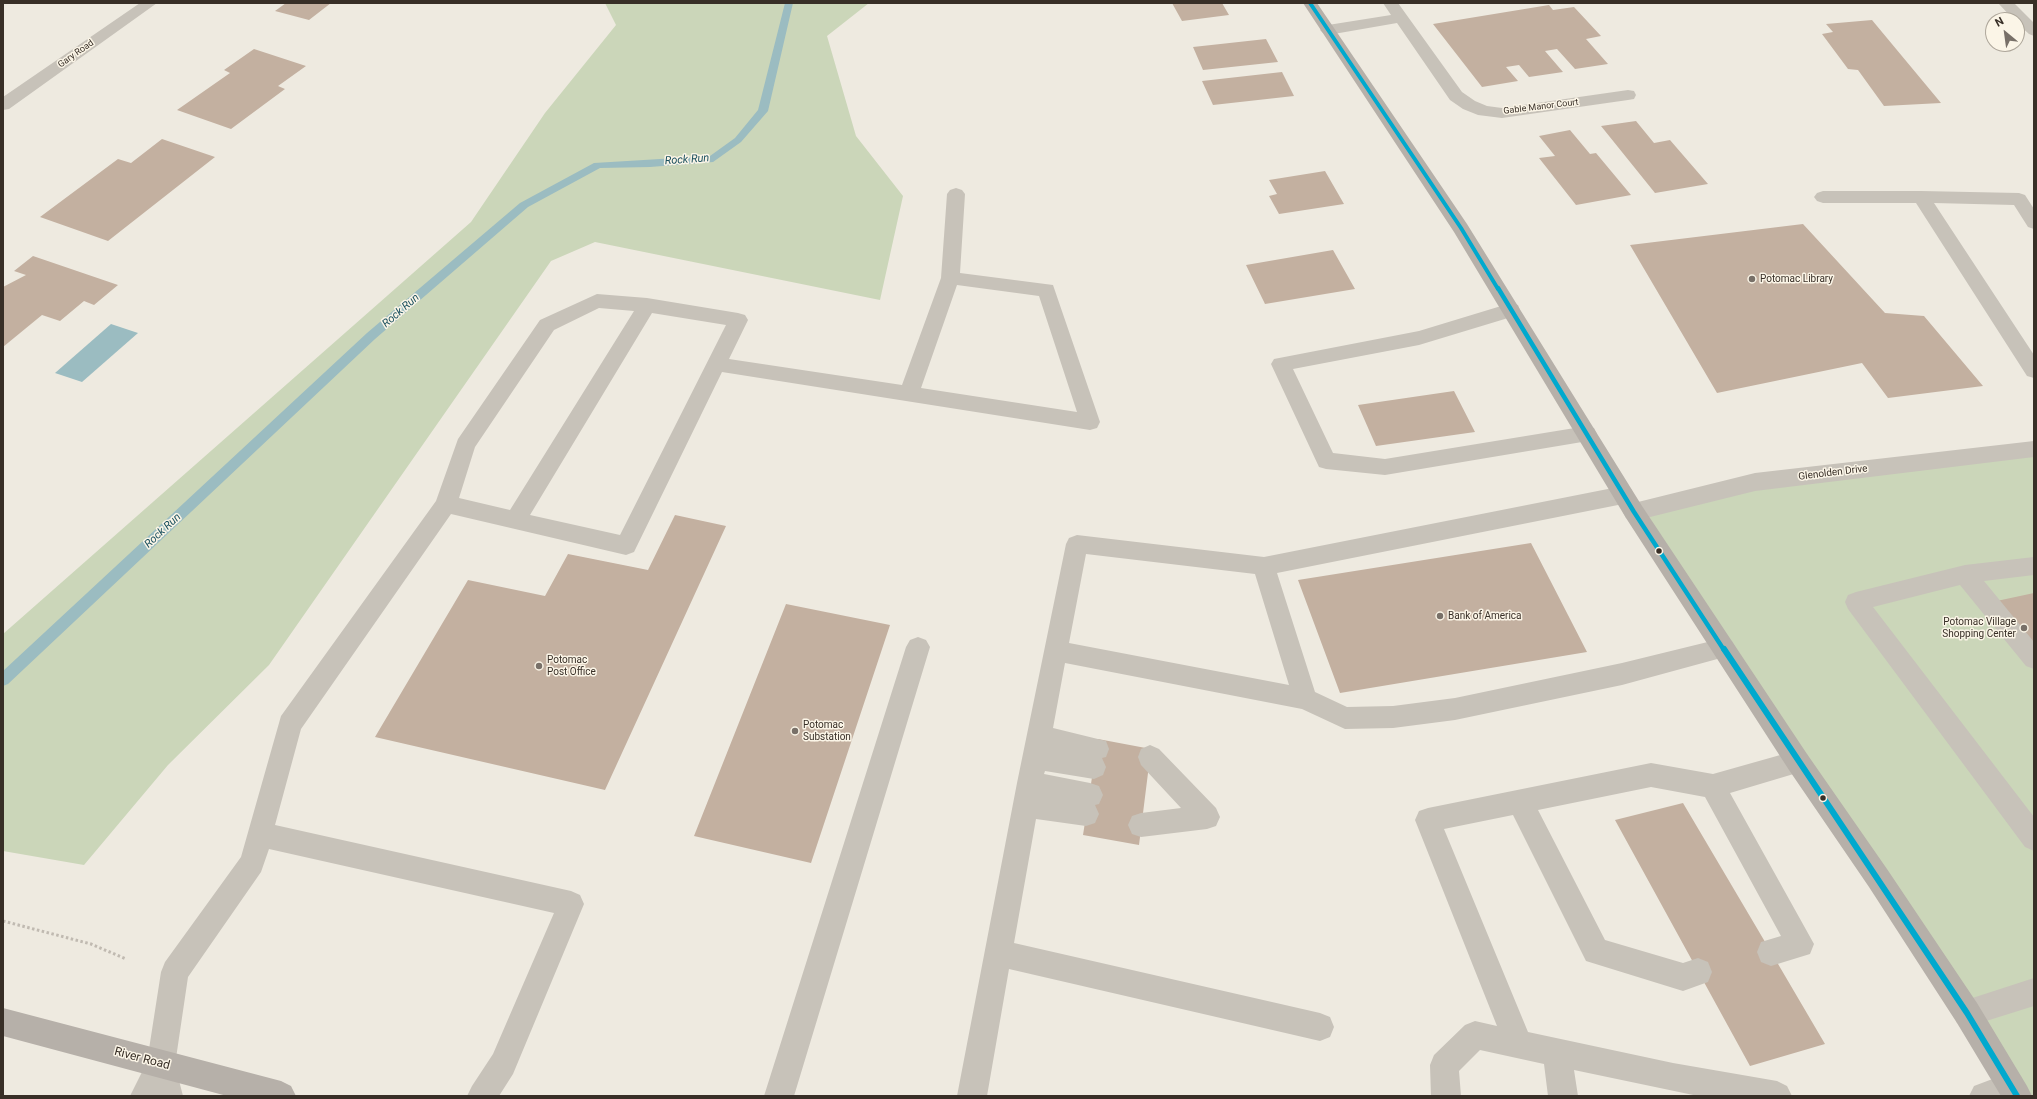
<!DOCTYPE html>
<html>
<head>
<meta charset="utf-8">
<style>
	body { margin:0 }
	#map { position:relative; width:2037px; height:1099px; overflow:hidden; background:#eeeae0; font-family:Roboto,sans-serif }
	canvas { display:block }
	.frame { position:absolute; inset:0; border:4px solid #382f27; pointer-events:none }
	.north { position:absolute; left:1985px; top:12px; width:40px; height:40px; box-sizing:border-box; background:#fbf5e7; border:1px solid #ada69a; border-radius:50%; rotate:331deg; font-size:11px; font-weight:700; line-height:16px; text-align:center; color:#382f27 }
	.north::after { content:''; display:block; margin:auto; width:14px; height:18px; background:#787068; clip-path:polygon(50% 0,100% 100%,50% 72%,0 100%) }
</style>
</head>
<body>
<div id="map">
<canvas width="2037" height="1099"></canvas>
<div class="frame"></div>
<div class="north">N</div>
</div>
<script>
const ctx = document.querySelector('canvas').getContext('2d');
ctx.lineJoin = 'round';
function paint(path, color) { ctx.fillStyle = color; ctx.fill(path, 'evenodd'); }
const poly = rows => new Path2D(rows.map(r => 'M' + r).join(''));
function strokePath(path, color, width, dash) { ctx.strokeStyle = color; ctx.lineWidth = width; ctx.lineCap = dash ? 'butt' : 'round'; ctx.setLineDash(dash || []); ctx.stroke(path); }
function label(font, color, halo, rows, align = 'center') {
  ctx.font = font + ' Roboto,sans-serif'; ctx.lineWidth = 3; ctx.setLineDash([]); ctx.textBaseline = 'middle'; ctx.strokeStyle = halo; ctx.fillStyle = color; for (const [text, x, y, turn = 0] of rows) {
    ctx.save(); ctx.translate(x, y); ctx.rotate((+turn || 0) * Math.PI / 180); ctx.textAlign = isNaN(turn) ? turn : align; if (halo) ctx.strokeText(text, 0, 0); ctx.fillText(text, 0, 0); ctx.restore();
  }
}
paint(poly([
	[605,3,869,3,827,36,856,136,903,196,880,300,595,242,551,261,269,665,168,765,84,865,3,851,3,634,471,222,545,113,616,25],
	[2034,449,2034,1096,2017,1096,1634,512,1755,482]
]), '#cbd6b9');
paint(poly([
	[111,324,138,333,82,382,55,373]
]), '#9bbcc1');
paint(poly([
	[785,3,793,3,768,111,741,142,713,162,650,167,600,168,528,207,375,339,8,684,3,686,3,671,367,333,520,203,594,163,710,156,735,138,758,110,785,3]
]), '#9bbcc1');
paint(poly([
	[286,3,331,3,309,20,275,11],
	[1172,3,1222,3,1229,15,1182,21],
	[1549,5,1553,10,1574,7,1601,36,1586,39,1608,64,1575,69,1557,49,1545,51,1563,72,1529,77,1519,65,1506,67,1518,81,1482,87,1433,24],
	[1872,20,1941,103,1884,106,1858,70,1848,69,1822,34,1833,32,1826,24],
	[1266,39,1278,62,1203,70,1193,47],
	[254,49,306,66,278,86,285,89,231,129,177,110,230,73,224,70],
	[1282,72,1294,96,1213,105,1202,81],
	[1636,121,1654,143,1670,140,1708,184,1655,193,1601,126],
	[1570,130,1590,154,1596,153,1631,195,1576,205,1539,158,1555,156,1539,136],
	[162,139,215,157,108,241,40,217,118,159,131,163],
	[1325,171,1344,204,1279,214,1269,196,1277,194,1269,180],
	[1803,224,1885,313,1924,316,1983,386,1888,398,1862,363,1717,393,1630,245],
	[1333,250,1355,289,1265,304,1246,265],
	[33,256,118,285,94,305,84,301,60,321,42,315,3,347,3,287,26,275,14,271],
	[1454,391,1475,432,1376,446,1358,405],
	[675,515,726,526,605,790,375,737,468,580,545,596,568,554,648,570],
	[1531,543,1587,652,1340,693,1298,580],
	[2034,593,2034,654,1992,602],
	[786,604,890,625,811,863,694,836],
	[1098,739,1151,749,1139,845,1083,835],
	[1683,803,1771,952,1825,1044,1750,1066,1615,820]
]), '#c3b0a0');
strokePath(poly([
	[3,921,91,944,126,959]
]), '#c0bab1', 3, [2.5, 2.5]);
paint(poly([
	[1383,3,1398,3,1462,92,1475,101,1487,106,1502,108,1628,90,1634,91,1636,95,1634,99,1628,100,1502,118,1478,115,1463,109,1450,100,1397,23,1328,35,1323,33,1320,30,1323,27,1328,25,1391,15,1383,3],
	[956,188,962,190,965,194,960,273,1053,285,1100,422,1097,428,1090,430,722,372,634,552,626,555,451,514,301,729,275,825,571,891,580,895,584,904,513,1074,499,1096,467,1096,472,1086,493,1054,554,913,269,849,261,872,188,977,175,1065,183,1096,130,1096,147,1062,161,972,165,962,241,857,281,716,436,501,458,439,540,320,597,294,647,298,738,313,745,315,748,320,729,359,902,385,941,278,947,194,950,190,956,188],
	[957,285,1039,296,1077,412,921,388,957,285],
	[599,308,634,311,510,510,459,498,475,447,554,330,599,308],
	[652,313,726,325,620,535,530,515,652,313],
	[1823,191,1921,191,2019,193,2025,195,2034,209,2034,229,2028,227,2014,205,1934,203,2034,355,2034,378,2027,376,1916,203,1823,203,1817,201,1814,197,1817,193,1823,191],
	[1511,303,1518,305,1520,310,1518,315,1419,345,1293,369,1333,453,1385,459,1587,426,1594,428,1597,434,1594,440,1385,475,1326,469,1319,467,1271,364,1274,359,1419,331,1511,303],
	[1623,486,1631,489,1634,495,1631,501,1623,504,1277,573,1315,692,1347,707,1393,706,1455,698,1622,663,1724,638,1732,641,1736,648,1732,655,1622,685,1455,720,1393,728,1345,729,1302,709,1065,663,1053,728,1106,741,1109,749,1106,757,1102,758,1106,767,1103,775,1094,779,1045,771,1044,774,1090,783,1099,786,1103,795,1099,804,1095,805,1099,814,1095,823,1086,826,1036,819,1014,943,1320,1013,1330,1017,1334,1027,1330,1037,1320,1041,1009,969,987,1096,957,1096,1017,783,1066,544,1069,538,1077,535,1264,557,1623,486],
	[1086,554,1255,574,1289,685,1069,643,1086,554],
	[2034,557,2034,575,1984,581,2034,642,2034,669,2026,666,1960,585,1873,607,2034,817,2034,851,2025,847,1848,609,1845,602,1848,595,1856,592,1965,565,2034,557],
	[918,637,926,640,930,647,794,1096,764,1096,906,647,910,640,918,637],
	[1150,745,1159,749,1216,808,1220,817,1216,826,1207,829,1141,837,1132,834,1128,825,1132,816,1141,813,1181,808,1141,765,1138,757,1141,749,1150,745],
	[1798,750,1807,754,1810,762,1807,770,1730,793,1814,944,1810,954,1771,966,1761,962,1757,952,1761,942,1781,936,1705,797,1651,787,1538,810,1605,940,1683,963,1698,958,1708,962,1712,972,1708,982,1683,991,1586,961,1513,815,1444,829,1528,1032,1673,1063,1777,1081,1787,1086,1792,1096,1698,1096,1574,1070,1578,1096,1548,1096,1544,1064,1480,1050,1459,1071,1461,1096,1431,1096,1430,1065,1434,1055,1465,1025,1475,1021,1497,1026,1415,820,1419,811,1428,808,1651,763,1713,774,1798,750],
	[2034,978,2034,1006,1967,1027,1957,1023,1953,1013,1957,1003,2034,978],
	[2011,1072,2021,1076,2025,1086,2021,1096,1969,1096,1974,1086,2011,1072]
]), '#c7c2b9');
paint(poly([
	[140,3,157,3,9,109,3,110,3,97,140,3],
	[1998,3,2014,3,2034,23,2034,36,2029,34,2017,23,2017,20,2014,20,1998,3]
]), '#c7c2b9');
paint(poly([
	[2034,441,2034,457,1755,491,1634,521,1626,518,1623,512,1626,506,1634,503,1755,473,2034,441]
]), '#c7c2b9');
paint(poly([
	[1303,3,1317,3,1467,224,1642,506,1807,754,1887,869,1977,1003,2027,1086,2032,1096,2001,1096,1957,1023,1869,887,1789,770,1626,518,1454,232,1303,3],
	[3,1008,281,1081,291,1086,296,1096,227,1096,3,1036,3,1008]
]), '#b6b0a9');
strokePath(poly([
	[1310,3,1461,228,1498,289]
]), '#00a9ce', 4);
strokePath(poly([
	[1498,288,1634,512,1724,650]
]), '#00a9ce', 4.5);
strokePath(poly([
	[1724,649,1967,1013,2017,1096]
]), '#00a9ce', 6);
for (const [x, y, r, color] of [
	[1752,279,4,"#787068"],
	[1659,551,3.5,"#382f27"],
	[1440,616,4,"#787068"],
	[2024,628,4,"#787068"],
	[539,666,4,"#787068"],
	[795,731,4,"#787068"],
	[1823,798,3.5,"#382f27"]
]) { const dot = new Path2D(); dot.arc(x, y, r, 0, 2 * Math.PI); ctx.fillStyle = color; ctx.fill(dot); strokePath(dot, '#fbf5e7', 1.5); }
label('9px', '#382f27', '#fbf5e7', [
	["Gary Road",76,54,-35],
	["Gable Manor Court",1541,107,-7]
]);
label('10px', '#382f27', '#fbf5e7', [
	["Potomac Library",1760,279],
	["Bank of America",1448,616],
	["Potomac Village",2016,622,"right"],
	["Shopping Center",2016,634,"right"],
	["Potomac",547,660],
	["Post Office",547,672],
	["Potomac",803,725],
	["Substation",803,737]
], 'left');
label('10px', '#382f27', '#fbf5e7', [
	["Glenolden Drive",1833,473,-7]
]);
label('italic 11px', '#194f5e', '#fbf5e7', [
	["Rock Run",687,160,-4],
	["Rock Run",401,311,-41],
	["Rock Run",163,531,-43]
]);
label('12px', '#382f27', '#fbf5e7', [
	["River Road",142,1059,15]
]);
</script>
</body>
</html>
